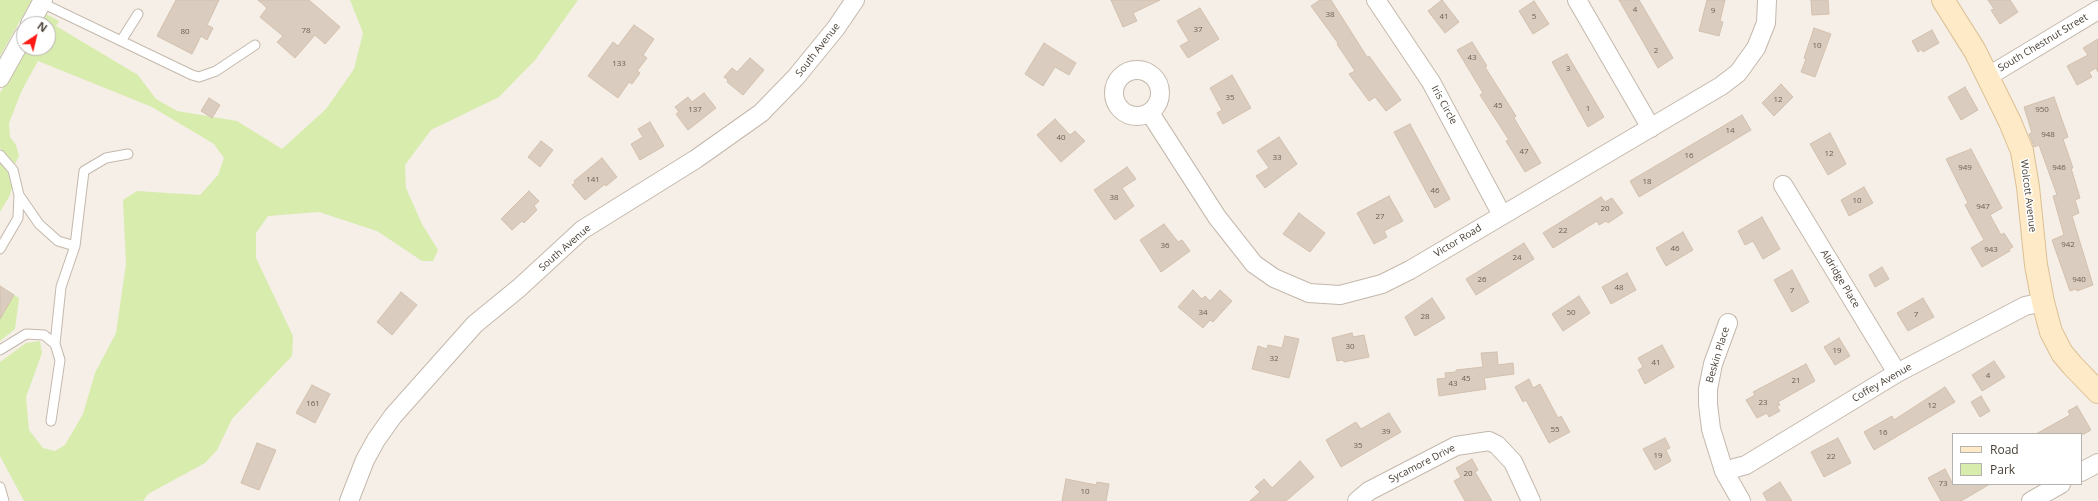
<!DOCTYPE html>
<html>
<head>
<meta charset="utf-8">
<style>
	body { margin:0 }
	#map { position:relative; width:2098px; height:501px; overflow:hidden; background:#f5efe7; font-family:"Open Sans",sans-serif }
	canvas { display:block }
	.legend { position:absolute; left:1952px; top:433px; width:130px; height:52px; box-sizing:border-box; background:#fff; border:1px solid #b6b2ae; margin:0; padding:5px 7px; list-style:none; font-size:12px; color:#493f35 }
	.legend li { display:flex; align-items:center; gap:8px; height:20px }
	.legend b { width:20px; border:1px solid #b6b2ae }
	.north { position:absolute; left:16px; top:16px; width:40px; height:40px; box-sizing:border-box; background:#fff; border:1px solid #b6b2ae; border-radius:50%; rotate:35deg; font-size:11px; font-weight:700; line-height:16px; text-align:center; color:#493f35 }
	.north::after { content:''; display:block; margin:auto; width:14px; height:18px; background:#ff1914; clip-path:polygon(50% 0,100% 100%,50% 72%,0 100%) }
</style>
</head>
<body>
<div id="map">
<canvas width="2098" height="501"></canvas>
<ul class="legend">
<li><b style="height:5px;background:#ffeac7"></b>Road</li>
<li><b style="height:11px;background:#d8ecad"></b>Park</li>
</ul>
<div class="north">N</div>
</div>
<script>
const ctx = document.querySelector('canvas').getContext('2d');
ctx.lineJoin = 'round';
function paint(path, color) { ctx.fillStyle = color; ctx.fill(path, 'evenodd'); }
const poly = rows => new Path2D(rows.map(r => 'M' + r).join(''));
function strokePath(path, color, width, dash) { ctx.strokeStyle = color; ctx.lineWidth = width; ctx.lineCap = dash ? 'butt' : 'round'; ctx.setLineDash(dash || []); ctx.stroke(path); }
function label(font, color, halo, rows, align = 'center') {
  ctx.font = font + ' "Open Sans",sans-serif'; ctx.lineWidth = 3; ctx.setLineDash([]); ctx.textBaseline = 'middle'; ctx.strokeStyle = halo; ctx.fillStyle = color; for (const [text, x, y, turn = 0] of rows) {
    ctx.save(); ctx.translate(x, y); ctx.rotate((+turn || 0) * Math.PI / 180); ctx.textAlign = isNaN(turn) ? turn : align; if (halo) ctx.strokeText(text, 0, 0); ctx.fillText(text, 0, 0); ctx.restore();
  }
}
paint(poly([
	[0,0,32,0,0,56],
	[350,0,578,0,536,59,499,97,431,130,405,165,406,188,422,224,438,250,433,261,422,261,377,231,319,212,268,216,256,233,256,258,293,336,292,356,232,419,217,450,205,463,148,494,143,501,24,501,0,456,0,362,26,343,40,341,42,353,26,397,29,430,43,448,55,451,65,445,83,414,95,373,116,333,126,264,123,200,137,191,200,195,218,175,224,158,214,144,152,107,38,61,22,90,9,123,10,137,16,145,19,156,15,164,0,148,0,93,27,48,48,48,48,24,41,24,46,14,59,21,56,26,138,75,156,99,177,111,237,121,282,149,326,109,354,69,363,33],
	[0,163,7,170,12,187,10,195,0,212],
	[14,295,19,298,15,329,0,341,0,319]
]), '#d8ecad');
const building = poly([
	[176,0,219,0,207,25,213,28,207,40,201,36,192,54,157,36,176,0],
	[258,0,309,0,340,27,325,44,315,35,295,58,277,42,283,36,260,17,267,8,258,0],
	[1111,0,1160,0,1133,13,1137,21,1123,27,1111,0],
	[1320,0,1331,0,1367,57,1369,56,1401,100,1386,111,1375,97,1369,101,1349,74,1355,71,1337,44,1338,43,1311,6,1320,0],
	[1442,0,1459,22,1445,33,1428,11,1442,0],
	[1619,0,1639,0,1673,58,1658,68,1619,0],
	[1707,0,1725,0,1720,21,1723,22,1719,36,1699,31,1707,0],
	[1811,0,1828,0,1829,14,1812,15,1811,0],
	[1988,0,2010,0,2018,12,2000,24,1991,10,1994,9,1988,0],
	[1534,1,1549,24,1533,34,1519,11,1534,1],
	[1200,8,1219,39,1188,58,1180,46,1189,41,1177,21,1200,8],
	[634,25,654,39,643,55,647,58,637,71,640,73,632,84,629,82,618,98,588,76,613,42,618,46,634,25],
	[1814,28,1831,34,1815,77,1801,72,1806,59,1804,58,1814,28],
	[1932,30,1939,43,1923,52,1922,49,1918,52,1912,41,1932,30],
	[2098,39,2098,72,2096,68,2089,72,2092,77,2077,85,2067,66,2088,55,2083,48,2098,39],
	[1472,42,1487,66,1485,67,1516,116,1514,118,1541,163,1525,172,1506,141,1509,140,1480,95,1483,93,1457,50,1472,42],
	[1044,43,1076,63,1069,75,1055,67,1043,86,1025,74,1044,43],
	[1567,54,1604,117,1588,127,1552,62,1567,54],
	[750,58,764,70,743,95,727,82,728,80,724,77,732,68,737,72,750,58],
	[1232,75,1251,108,1223,124,1217,113,1222,110,1210,88,1232,75],
	[1781,84,1793,97,1774,116,1762,103,1781,84],
	[1965,87,1978,110,1961,120,1948,97,1965,87],
	[704,93,716,108,688,130,676,114,679,112,675,107,688,97,692,102,704,93],
	[2054,97,2068,137,2063,139,2073,168,2071,168,2080,198,2075,200,2079,213,2072,216,2093,285,2077,291,2076,289,2070,291,2052,240,2064,235,2053,196,2057,195,2039,145,2034,147,2031,139,2029,134,2032,133,2024,107,2054,97],
	[209,98,220,105,212,118,201,111,209,98],
	[1742,115,1751,130,1639,197,1630,181,1742,115],
	[1055,119,1070,135,1075,131,1085,141,1061,162,1037,135,1055,119],
	[650,122,664,146,640,160,631,144,643,137,638,129,650,122],
	[1410,124,1450,199,1435,208,1394,132,1410,124],
	[1830,133,1846,164,1828,175,1810,144,1830,133],
	[1279,137,1297,164,1265,188,1256,176,1269,168,1257,151,1279,137],
	[541,141,553,150,540,167,528,157,541,141],
	[1971,149,2002,208,1990,215,2001,235,2004,233,2013,247,2009,249,2010,251,1982,267,1971,248,1984,240,1965,205,1968,203,1946,159,1971,149],
	[602,158,617,177,606,186,605,184,585,200,572,185,575,183,574,181,602,158],
	[1127,167,1136,179,1122,188,1134,206,1115,220,1094,190,1127,167],
	[1864,187,1873,203,1849,216,1841,200,1864,187],
	[529,191,539,201,534,206,537,210,524,223,522,221,512,230,501,219,529,191],
	[1389,196,1403,221,1384,231,1387,237,1374,244,1357,213,1389,196],
	[1601,197,1605,202,1612,198,1623,213,1608,223,1606,221,1599,225,1597,221,1553,248,1543,233,1601,197],
	[1299,213,1325,233,1310,252,1283,234,1299,213],
	[1762,217,1780,249,1763,259,1753,241,1745,245,1738,231,1762,217],
	[1164,224,1178,242,1182,240,1190,251,1161,272,1140,240,1164,224],
	[1683,232,1693,250,1666,266,1656,248,1683,232],
	[1524,243,1534,259,1476,295,1466,279,1524,243],
	[1882,267,1889,279,1875,287,1869,275,1882,267],
	[1792,270,1809,302,1792,312,1774,280,1792,270],
	[1627,273,1636,290,1611,304,1602,287,1627,273],
	[0,286,14,295,0,319,0,286],
	[1193,290,1202,299,1205,296,1210,301,1220,290,1232,301,1213,322,1210,320,1203,328,1178,307,1193,290],
	[401,292,417,305,392,335,377,322,401,292],
	[1579,296,1590,313,1563,331,1552,314,1579,296],
	[1432,298,1445,318,1415,336,1405,317,1432,298],
	[1923,298,1934,317,1908,331,1897,313,1923,298],
	[1352,333,1353,337,1364,335,1369,357,1344,362,1343,360,1337,361,1332,338,1352,333],
	[1285,336,1299,339,1289,378,1252,369,1258,346,1267,349,1268,345,1282,348,1285,336],
	[1839,338,1850,356,1835,365,1824,347,1839,338],
	[1662,345,1674,367,1645,384,1638,370,1643,367,1638,358,1662,345],
	[1497,352,1498,365,1513,363,1514,374,1484,378,1486,389,1439,396,1437,379,1446,378,1445,373,1456,372,1456,370,1483,367,1481,353,1497,352],
	[1994,361,2005,377,1982,391,1972,375,1994,361],
	[1806,364,1815,381,1778,402,1780,405,1777,406,1780,411,1769,417,1767,413,1757,418,1746,400,1755,395,1753,392,1806,364],
	[1529,379,1533,388,1540,384,1558,418,1561,416,1570,432,1549,443,1526,400,1523,402,1515,387,1529,379],
	[312,385,330,394,315,423,296,413,312,385],
	[1945,387,1955,402,1874,450,1864,432,1892,416,1894,420,1945,387],
	[1981,396,1990,411,1980,417,1971,402,1981,396],
	[2077,406,2091,430,2084,434,2036,434,2070,415,2068,411,2077,406],
	[1389,413,1401,432,1341,467,1326,440,1356,422,1361,429,1389,413],
	[1665,438,1670,448,1666,450,1671,461,1655,470,1643,449,1665,438],
	[1838,438,1851,463,1824,477,1811,452,1838,438],
	[257,443,276,450,259,490,241,483,257,443],
	[1472,459,1478,470,1475,472,1492,501,1465,501,1454,481,1461,477,1456,468,1472,459],
	[1300,461,1314,477,1286,501,1250,501,1260,492,1255,487,1264,479,1272,488,1300,461],
	[1945,469,1953,484,1990,484,1961,501,1941,501,1928,478,1945,469],
	[1066,479,1096,485,1097,482,1109,484,1106,501,1062,501,1066,479],
	[1780,482,1792,501,1767,501,1763,493,1780,482]
]);
paint(building, '#daccbe');
strokePath(building, '#d3c0ae', 1);
const lane = poly([
	[42,3,192,75,199,77,216,71,255,45],
	[121,41,138,14],
	[0,155,13,170,19,195,18,218,0,249],
	[19,195,39,224,58,241,75,246],
	[55,344,61,287,75,246,84,171,106,158,128,154],
	[0,350,26,334,44,335,55,344,60,360,51,421],
	[0,487,4,501]
]);
const street = poly([
	[1376,0,1431,82,1502,215],
	[1577,0,1651,128],
	[30,24,43,0],
	'1114 93a23 23 0 1 1 46 0a23 23 0 1 1-46 0Z',
	[1987,77,2098,10],
	[0,78,24,35],
	[1150,113,1217,217,1254,264,1274,278,1309,293,1340,295,1382,284,1410,270,1721,86,1738,73,1756,48,1766,23,1767,0],
	[1783,185,1897,373],
	[1728,323,1713,364,1708,389,1708,404,1711,429,1724,471,1741,501],
	[1724,471,1746,465,1897,373,2025,306,2043,302],
	[2081,472,2098,463],
	[349,501,365,460,376,440,393,416,475,324,519,288,582,230,696,159,761,113,796,77,836,28,855,0],
	[1357,501,1369,491,1456,446,1489,441,1497,445,1513,462,1531,501],
	[2031,501,2061,484]
]);
const secondary = poly([
	[1943,0,1975,51,2010,122,2022,151,2028,187,2036,265,2043,302,2051,332,2062,353,2072,365,2098,392]
]);
strokePath(lane, '#c4b8ac', 11);
strokePath(street, '#c4b8ac', 20);
strokePath(secondary, '#dcc095', 24);
strokePath(lane, '#fff', 9);
strokePath(street, '#fff', 18);
strokePath(secondary, '#ffeac7', 22);
label('8px', '#6d6257', null, [
	["4",1635,10],
	["9",1713,11],
	["38",1330,15],
	["41",1444,17],
	["5",1534,17],
	["37",1198,30],
	["78",306,31],
	["80",185,32],
	["10",1817,46],
	["2",1656,51],
	["43",1472,58],
	["133",619,64],
	["3",1568,69],
	["35",1230,98],
	["12",1778,100],
	["45",1498,106],
	["1",1588,109],
	["137",695,110],
	["950",2042,110],
	["14",1730,131],
	["948",2048,135],
	["40",1061,138],
	["47",1524,152],
	["12",1829,154],
	["16",1689,156],
	["33",1277,158],
	["949",1965,168],
	["946",2059,168],
	["141",593,180],
	["18",1647,182],
	["46",1435,191],
	["38",1114,198],
	["10",1857,201],
	["947",1983,207],
	["20",1605,209],
	["27",1380,217],
	["22",1563,231],
	["942",2068,245],
	["36",1165,246],
	["46",1675,249],
	["943",1991,250],
	["24",1517,258],
	["26",1482,280],
	["940",2079,280],
	["48",1619,288],
	["7",1792,291],
	["34",1203,313],
	["50",1571,313],
	["7",1916,315],
	["28",1425,317],
	["30",1350,347],
	["19",1837,351],
	["32",1274,359],
	["41",1656,363],
	["4",1988,376],
	["45",1466,379],
	["21",1796,381],
	["43",1453,384],
	["23",1763,403],
	["161",313,404],
	["12",1932,406],
	["55",1555,430],
	["39",1386,432],
	["16",1883,433],
	["35",1358,446],
	["19",1658,456],
	["22",1831,457],
	["20",1468,474],
	["73",1943,484],
	["10",1085,492]
]);
label('10px', '#493f35', '#fff', [
	["South Chestnut Street",2043,43,-31],
	["South Avenue",818,50,-52],
	["Iris Circle",1444,105,61],
	["Wolcott Avenue",2028,196,83],
	["Victor Road",1458,241,-31],
	["South Avenue",565,248,-41],
	["Aldridge Place",1840,279,59],
	["Beskin Place",1718,355,-73],
	["Coffey Avenue",1882,383,-30],
	["Sycamore Drive",1422,464,-27]
]);
</script>
</body>
</html>
